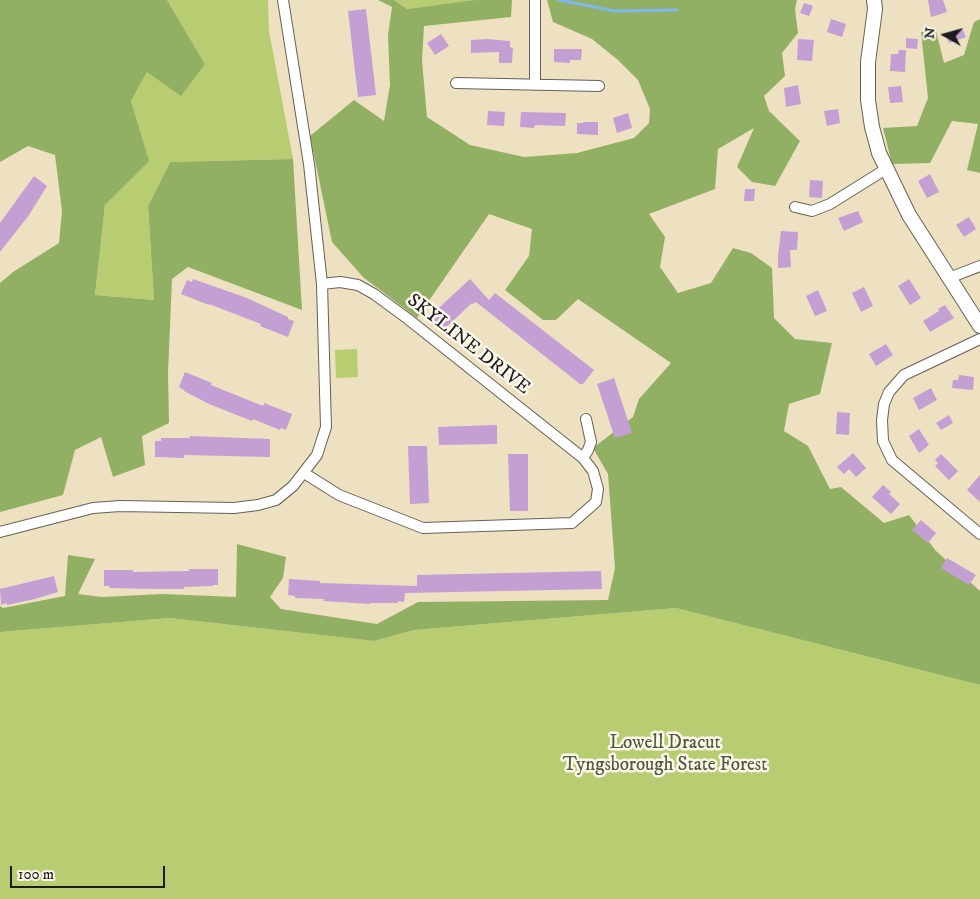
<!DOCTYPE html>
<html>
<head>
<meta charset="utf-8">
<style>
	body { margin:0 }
	#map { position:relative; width:980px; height:899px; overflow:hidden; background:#eee1c2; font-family:"IM FELL DW Pica",serif }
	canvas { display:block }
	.north { position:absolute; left:920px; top:10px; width:50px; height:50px; -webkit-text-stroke:4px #fbf7ec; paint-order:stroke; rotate:277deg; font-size:14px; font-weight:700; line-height:20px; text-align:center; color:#1c1c1c }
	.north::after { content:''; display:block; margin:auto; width:18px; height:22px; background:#1c1c1c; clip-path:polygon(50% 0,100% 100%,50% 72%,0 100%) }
	.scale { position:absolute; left:10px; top:866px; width:155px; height:22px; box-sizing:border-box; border:2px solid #1c1c1c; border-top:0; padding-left:6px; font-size:15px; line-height:18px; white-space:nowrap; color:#1c1c1c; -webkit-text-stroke:4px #fbf7ec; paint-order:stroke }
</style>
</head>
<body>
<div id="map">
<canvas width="980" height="899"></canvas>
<div class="north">N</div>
<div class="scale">100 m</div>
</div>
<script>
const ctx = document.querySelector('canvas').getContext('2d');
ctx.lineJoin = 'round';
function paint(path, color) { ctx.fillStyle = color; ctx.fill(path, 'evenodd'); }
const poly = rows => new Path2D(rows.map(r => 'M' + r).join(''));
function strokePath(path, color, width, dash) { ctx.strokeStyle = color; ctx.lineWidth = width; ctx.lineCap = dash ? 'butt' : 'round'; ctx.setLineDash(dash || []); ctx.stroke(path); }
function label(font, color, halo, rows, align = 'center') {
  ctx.font = font + ' "IM FELL DW Pica",serif'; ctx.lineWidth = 5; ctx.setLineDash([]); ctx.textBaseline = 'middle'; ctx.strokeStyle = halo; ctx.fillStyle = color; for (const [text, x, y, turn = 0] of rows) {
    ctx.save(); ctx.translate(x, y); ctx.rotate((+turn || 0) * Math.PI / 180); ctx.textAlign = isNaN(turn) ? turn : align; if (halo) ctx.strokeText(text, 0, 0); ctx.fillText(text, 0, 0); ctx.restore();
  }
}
paint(poly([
	[167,0,268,0,269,31,293,159,170,162,148,206,154,300,95,295,105,205,148,161,131,101,147,72,205,64],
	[394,0,484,0,407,9],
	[357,349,358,377,336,378,335,350],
	[676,608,980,685,980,899,0,899,0,632,170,618,374,641,414,630]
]), '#b8cd71');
paint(poly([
	[0,0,167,0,205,64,181,96,147,72,131,101,149,161,105,205,95,295,154,300,148,206,170,162,293,159,302,310,188,267,172,279,168,373,169,423,142,436,145,465,113,477,101,437,75,450,63,495,0,512,0,283,13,272,59,243,62,211,55,155,28,146,0,162],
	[378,0,394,0,407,9,476,0,512,0,511,17,424,26,422,61,427,117,470,145,524,157,577,153,634,138,649,123,650,109,638,80,618,60,592,39,553,22,547,0,797,0,795,9,798,33,782,53,785,76,764,96,769,111,800,141,775,186,752,182,737,167,754,128,718,149,715,189,649,214,665,237,660,267,678,293,711,283,733,248,751,253,772,268,774,318,795,339,832,343,820,394,789,404,784,431,808,446,830,489,841,487,884,523,909,515,936,551,980,591,980,685,676,608,414,630,374,641,170,618,0,632,0,606,3,608,65,596,68,555,95,559,78,594,102,597,162,594,236,597,237,544,286,557,283,578,270,597,281,609,377,624,418,602,608,600,615,568,608,474,593,448,633,417,639,399,671,363,578,299,556,320,543,320,505,290,529,256,532,229,489,214,417,318,363,277,332,242,310,136,354,100,384,121,390,85,388,35,392,7],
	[980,19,980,173,967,170,978,124,952,121,930,163,892,164,883,128,917,126,928,98,921,32,936,31,944,63,964,55,974,22]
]), '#92b063');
strokePath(poly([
	[559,0,615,11,677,10]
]), '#7db7ee', 3);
paint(poly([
	[928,0,943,0,947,12,931,17],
	[804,3,813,6,809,16,800,13],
	[366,9,376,95,358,97,348,11],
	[831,19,846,24,842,37,827,32],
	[962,28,966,37,949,43,946,33],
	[441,34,449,46,435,55,427,43],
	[906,38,918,39,917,49,906,48],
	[487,39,510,41,510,47,513,48,512,63,499,63,499,52,471,53,471,40],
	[798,39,814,40,812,61,797,60],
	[554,49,582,49,581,60,570,60,570,63,554,62],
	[899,50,906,50,905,72,890,71,891,54,898,54],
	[798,85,801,104,786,107,784,88],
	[901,86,903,102,890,103,888,87],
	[838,109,840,123,827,126,824,111],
	[488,111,505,112,504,126,487,125],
	[521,112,566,113,565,126,535,125,534,128,520,127],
	[628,113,632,128,617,133,613,118],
	[583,122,598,122,598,135,577,134,577,123,583,123],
	[930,174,939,192,927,198,918,181],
	[34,176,47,186,29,215,0,252,0,223],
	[810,180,823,181,822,198,809,197],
	[745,189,755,189,754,201,744,201],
	[858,211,863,222,844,231,838,218],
	[969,217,976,229,964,237,956,225],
	[781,231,798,232,797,250,790,250,791,267,778,268,778,256],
	[193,279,247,298,288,317,288,319,294,321,288,337,260,326,261,324,209,304,209,305,181,294,187,280,192,282],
	[470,279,489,300,495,293,594,370,583,384,580,384,476,302,473,304,472,303,441,332,428,318],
	[909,279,921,298,910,305,898,286],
	[864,287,873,306,861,312,852,293],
	[818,290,827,311,815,316,806,296],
	[945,305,954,318,930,332,923,321,939,311,938,309],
	[886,344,893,355,876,366,869,354],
	[185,372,212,383,211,385,263,406,264,403,292,414,286,430,281,428,280,430,253,419,252,421,209,404,184,391,184,390,179,387],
	[959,375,974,377,973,390,952,388,953,380,958,380],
	[614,378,632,433,615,438,597,384],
	[931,388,937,400,919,410,913,398],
	[837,412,850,413,849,435,836,434],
	[949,415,953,423,941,430,936,423],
	[497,425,497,444,439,445,438,427],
	[919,429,929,445,919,453,909,436],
	[190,436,270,439,270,457,184,455,184,458,155,457,155,441,161,441,161,438,190,438],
	[408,446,427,446,429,503,410,504],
	[853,453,866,468,856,477,849,469,844,474,837,467],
	[508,454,528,454,528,511,510,511],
	[941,454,958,471,949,480,935,466,938,463,935,460],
	[980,475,980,502,967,490],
	[883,485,891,492,889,494,900,504,891,514,872,497],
	[921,520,936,533,928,543,912,530],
	[947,558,976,575,969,585,941,568],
	[189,569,218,569,218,585,213,585,213,586,184,587,184,589,153,589,110,588,109,586,104,586,104,570,133,570,133,572,189,571],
	[601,571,602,589,405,593,404,602,398,601,398,603,370,603,370,604,323,601,324,599,295,598,295,596,288,595,289,579,320,581,320,583,417,586,417,575],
	[54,576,58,592,35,599,7,605,7,603,1,605,0,589]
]), '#c39fd4');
const street = poly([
	[456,83,599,86],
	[535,85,535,0],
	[795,207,812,211,830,204,886,169],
	[949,278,980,266],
	[322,284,340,282,358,285,374,294,408,319,583,458],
	[980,339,904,375,889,392,884,404,882,420,883,441,892,460,980,534],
	[304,473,339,495,423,528,572,523,596,502,598,489,593,471,583,458,588,450,591,442,586,419],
	[0,532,93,508,120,506,234,508,258,505,276,500,293,486,317,455,326,427,322,284,309,164,283,0]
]);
const secondary = poly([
	[874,0,875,9,868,62,868,100,872,127,879,153,909,215,980,326]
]);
strokePath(street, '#666156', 12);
strokePath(secondary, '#666156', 16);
strokePath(street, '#fff', 10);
strokePath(secondary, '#fff', 14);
label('19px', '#1c1c1c', '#fbf7ec', [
	["SKYLINE DRIVE",468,345,38]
]);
label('19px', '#535a3a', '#fbf7ec', [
	["Lowell Dracut",665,744],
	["Tyngsborough State Forest",665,766]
]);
</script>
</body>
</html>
